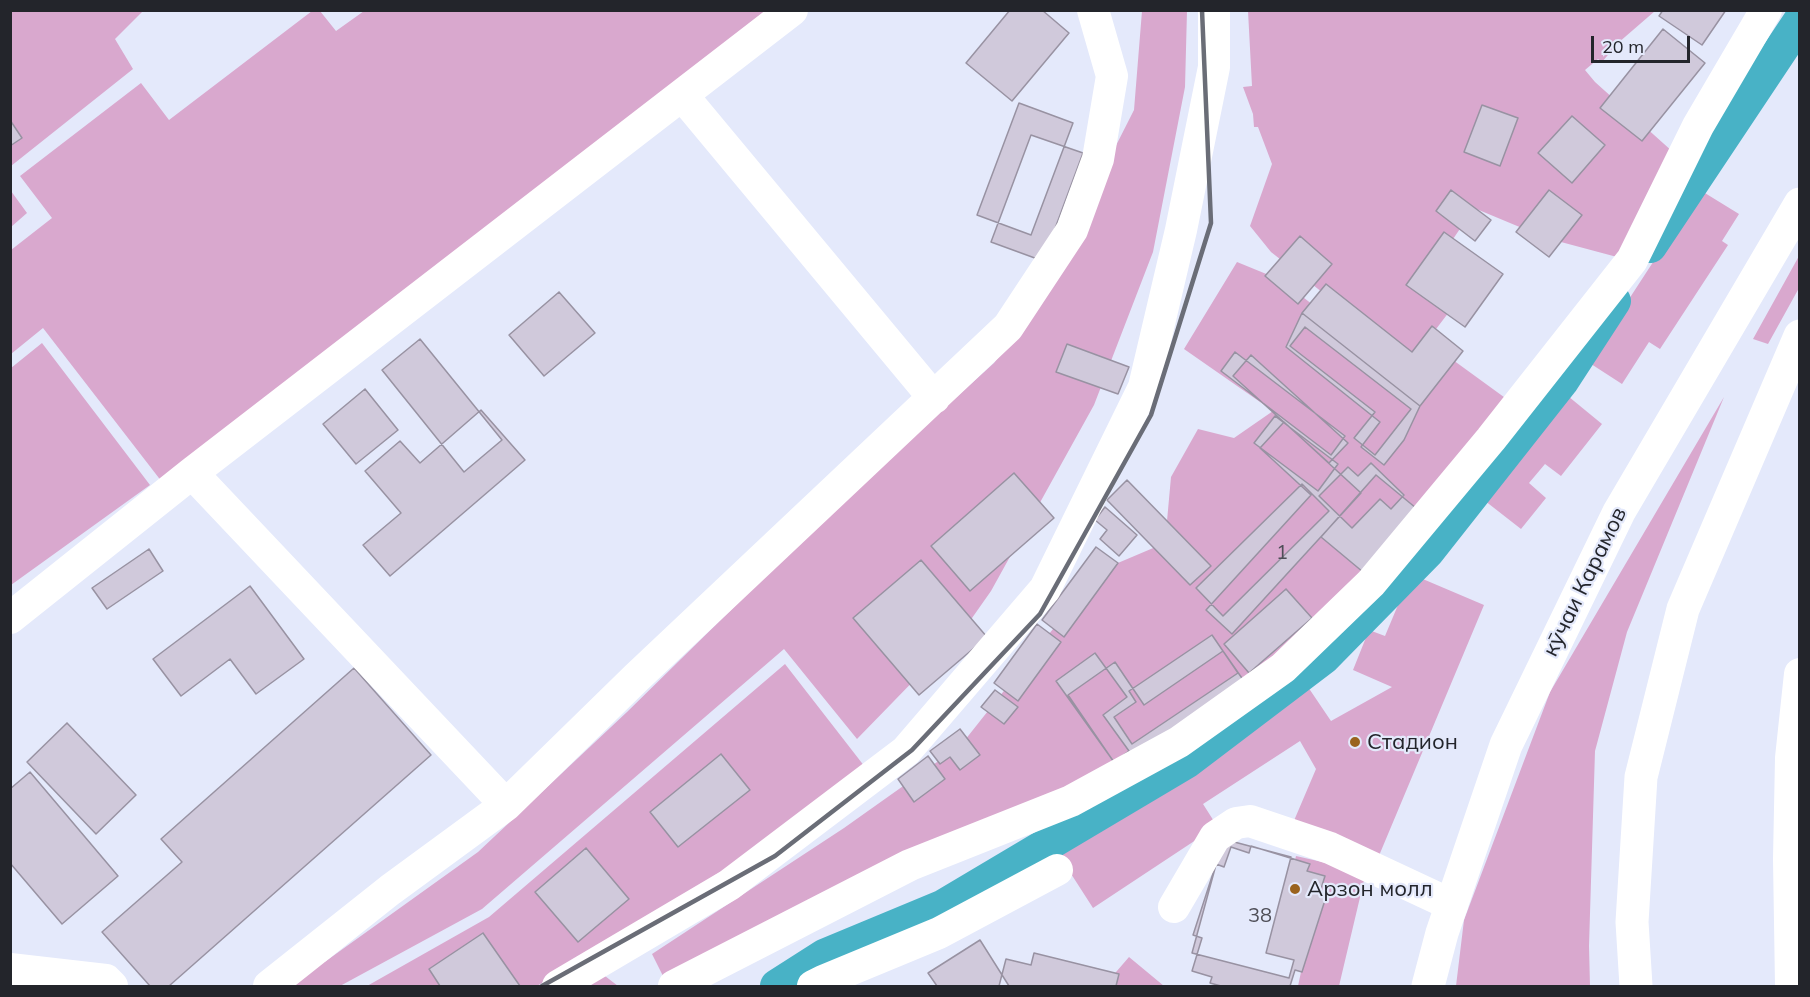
<!DOCTYPE html>
<html>
<head>
<meta charset="utf-8">
<style>
	body { margin:0 }
	#map { position:relative; width:1810px; height:997px; overflow:hidden; background:#e4e9fb; font-family:Mulish,sans-serif }
	canvas { display:block }
	.frame { position:absolute; inset:0; border:12px solid #23252b; pointer-events:none }
	.scale { position:absolute; left:1591px; top:36px; width:99px; height:27px; box-sizing:border-box; border:3px solid #23252b; border-top:0; padding-left:8px; font-size:18px; line-height:21px; white-space:nowrap; color:#23252b; -webkit-text-stroke:4px #e4e9fb; paint-order:stroke }
</style>
</head>
<body>
<div id="map">
<canvas width="1810" height="997"></canvas>
<div class="frame"></div>
<div class="scale">20 m</div>
</div>
<script>
const ctx = document.querySelector('canvas').getContext('2d');
ctx.lineJoin = 'round';
function paint(path, color) { ctx.fillStyle = color; ctx.fill(path, 'evenodd'); }
const poly = rows => new Path2D(rows.map(r => 'M' + r).join(''));
function strokePath(path, color, width, dash) { ctx.strokeStyle = color; ctx.lineWidth = width; ctx.lineCap = dash ? 'butt' : 'round'; ctx.setLineDash(dash || []); ctx.stroke(path); }
function label(font, color, halo, rows, align = 'center') {
  ctx.font = font + ' Mulish,sans-serif'; ctx.lineWidth = 4.5; ctx.setLineDash([]); ctx.textBaseline = 'middle'; ctx.strokeStyle = halo; ctx.fillStyle = color; for (const [text, x, y, turn = 0] of rows) {
    ctx.save(); ctx.translate(x, y); ctx.rotate((+turn || 0) * Math.PI / 180); ctx.textAlign = isNaN(turn) ? turn : align; if (halo) ctx.strokeText(text, 0, 0); ctx.fillText(text, 0, 0); ctx.restore();
  }
}
paint(poly([
	[11,11,143,11,115,39,133,69,11,166],
	[312,11,320,11,336,31,364,11,774,11,162,482,43,328,11,354,11,250,52,218,20,176,141,83,169,120],
	[1142,11,1187,11,1185,87,1153,252,1094,405,991,591,965,628,857,739,784,649,482,909,340,986,279,986,326,961,478,852,627,712,845,498,994,363,1066,267,1097,183,1134,110],
	[1248,11,1655,11,1618,43,1602,62,1598,59,1585,70,1595,82,1673,152,1617,257,1546,238,1474,208,1447,248,1468,287,1411,362,1271,252,1250,226,1272,164,1258,127,1254,127,1253,114,1243,87,1252,86],
	[1700,190,1739,214,1722,241,1728,245,1660,349,1649,342,1622,384,1588,362],
	[11,191,27,213,11,227],
	[1799,256,1799,288,1768,344,1753,339],
	[1237,262,1281,280,1412,382,1442,352,1508,400,1362,583,1180,733,666,982,652,954,844,828,961,745,1099,571,1165,543,1171,477,1198,429,1234,438,1273,411,1184,349],
	[42,343,150,485,11,585,11,368],
	[1563,392,1602,424,1561,476,1545,464,1529,483,1546,498,1521,529,1480,497],
	[1724,397,1627,632,1595,751,1589,946,1590,986,1456,986,1464,920,1550,692],
	[1411,574,1484,605,1378,858,1293,823,1316,769,1300,741,1203,804,1217,826,1093,908,1057,852,1308,687,1331,721,1392,687,1353,670,1369,630,1385,636],
	[785,664,865,767,767,843,537,986,367,986,489,917],
	[1296,856,1366,872,1339,986,1298,986,1304,958,1274,951],
	[1129,957,1164,986,1104,986],
	[605,976,618,986,587,986]
]), '#d9a8ce');
strokePath(poly([
	[1650,246,1800,21],
	[777,986,824,956,942,907,1186,762,1323,658,1428,551,1562,381,1614,301]
]), '#48b2c6', 34);
const building = poly([
	[1010,10,1042,10,1069,33,1012,101,966,63,1010,10],
	[1663,10,1726,10,1702,45,1659,16,1663,10],
	[1663,29,1705,63,1642,141,1600,108,1663,29],
	[1019,103,1073,123,1031,235,977,215,1019,103],
	[1482,105,1518,118,1500,166,1464,152,1482,105],
	[1572,116,1605,145,1572,183,1538,153,1572,116],
	[10,120,22,138,10,146,10,120],
	[1031,135,1083,153,1043,261,991,242,1031,135],
	[1451,190,1491,220,1475,241,1436,211,1451,190],
	[1549,190,1582,215,1549,257,1516,232,1549,190],
	[1444,232,1503,274,1465,327,1406,285,1444,232],
	[1300,236,1332,264,1298,304,1265,276,1300,236],
	[1326,284,1412,352,1432,326,1463,351,1420,406,1302,313,1326,284],
	[559,292,595,333,544,376,509,335,559,292],
	[1302,313,1420,406,1404,440,1384,465,1361,447,1380,422,1286,347,1302,313],
	[1305,327,1411,409,1375,455,1354,438,1375,412,1290,346,1305,327],
	[420,339,502,440,464,472,382,370,420,339],
	[1067,344,1129,367,1118,394,1056,372,1067,344],
	[1235,352,1345,436,1331,455,1221,371,1235,352],
	[1251,355,1348,443,1329,463,1233,376,1251,355],
	[365,389,398,430,356,464,323,424,365,389],
	[481,410,525,460,390,576,363,545,401,513,365,471,400,441,420,463,481,410],
	[1275,416,1338,464,1318,491,1254,443,1275,416],
	[1284,422,1361,493,1232,634,1206,610,1311,495,1260,448,1284,422],
	[1371,463,1404,495,1391,509,1380,499,1352,528,1319,496,1348,467,1358,476,1371,463],
	[1014,473,1054,518,970,591,931,546,1014,473],
	[1376,475,1422,513,1369,577,1321,537,1376,475],
	[1127,480,1211,566,1190,585,1107,500,1127,480],
	[1302,484,1329,511,1223,616,1196,588,1302,484],
	[1105,507,1137,535,1119,556,1100,539,1107,530,1095,520,1105,507],
	[1096,547,1118,563,1064,637,1042,620,1096,547],
	[149,549,163,571,107,609,92,588,149,549],
	[921,560,987,637,919,695,853,618,921,560],
	[250,586,304,659,256,694,230,659,181,696,153,659,250,586],
	[1286,589,1312,618,1249,673,1224,644,1286,589],
	[1037,624,1061,642,1018,701,994,683,1037,624],
	[1212,635,1238,673,1132,744,1114,717,1136,702,1129,691,1212,635],
	[1223,651,1246,684,1120,771,1068,695,1115,662,1144,705,1223,651],
	[1095,653,1127,697,1103,715,1129,751,1114,762,1056,681,1095,653],
	[354,668,431,755,169,986,150,986,102,932,182,862,161,839,354,668],
	[995,690,1018,707,1004,724,981,707,995,690],
	[67,723,136,795,96,834,27,762,67,723],
	[960,729,980,755,960,770,950,757,940,764,930,751,960,729],
	[721,754,750,790,678,847,650,812,721,754],
	[928,756,945,779,914,802,898,779,928,756],
	[30,772,118,876,62,924,10,863,10,789,30,772],
	[1223,839,1291,857,1266,953,1294,960,1289,978,1192,953,1223,839],
	[1251,846,1310,864,1307,871,1325,876,1319,895,1326,897,1302,972,1295,970,1290,986,1221,986,1210,983,1212,977,1192,971,1202,938,1193,935,1216,864,1224,867,1231,847,1249,853,1251,846],
	[586,848,629,899,578,942,535,892,586,848],
	[483,933,520,986,440,986,429,969,483,933],
	[980,940,1009,986,937,986,928,973,980,940],
	[1034,953,1119,974,1116,986,999,986,1006,959,1031,965,1034,953]
]);
paint(building, '#d0c9db');
strokePath(building, '#9892a2', 1.5);
strokePath(poly([
	[682,95,934,398],
	[192,473,506,805],
	[10,618,192,473,792,10],
	[1174,907,1215,837,1236,823,1250,821,1330,848,1452,905],
	[10,969,106,980,112,986],
	[269,986,390,890,506,805,637,677,1008,327,1072,230,1098,159,1112,76,1093,10],
	[558,986,729,885,906,751,1045,589,1144,387,1181,230,1214,67,1214,10],
	[674,986,910,865,1071,801,1179,742,1283,668,1371,583,1491,439,1632,260,1698,126,1766,10],
	[813,986,823,981,939,933,1057,870],
	[1791,986,1789,859,1791,758,1800,674]
]), '#fff', 32);
strokePath(poly([
	[1428,986,1442,933,1506,745,1619,512,1800,204],
	[1636,986,1632,922,1641,777,1683,609,1800,336]
]), '#fff', 33);
strokePath(poly([
	[542,986,775,856,912,750,1040,614,1151,415,1211,223,1202,10]
]), '#6a6d77', 4.5);
for (const [x, y, r, color] of [
	[1355,742,6,"#9a631e"],
	[1295,889,6,"#9a631e"]
]) { const dot = new Path2D(); dot.arc(x, y, r, 0, 2 * Math.PI); ctx.fillStyle = color; ctx.fill(dot); strokePath(dot, '#e4e9fb', 2); }
label('20px', '#4e4e57', null, [
	["1",1282,553],
	["38",1260,916]
]);
label('22px', '#23252b', '#e4e9fb', [
	["кӯчаи Карамов",1585,582,-64]
]);
label('22px', '#23252b', '#e4e9fb', [
	["Стадион",1367,742],
	["Арзон молл",1307,889]
], 'left');
</script>
</body>
</html>
